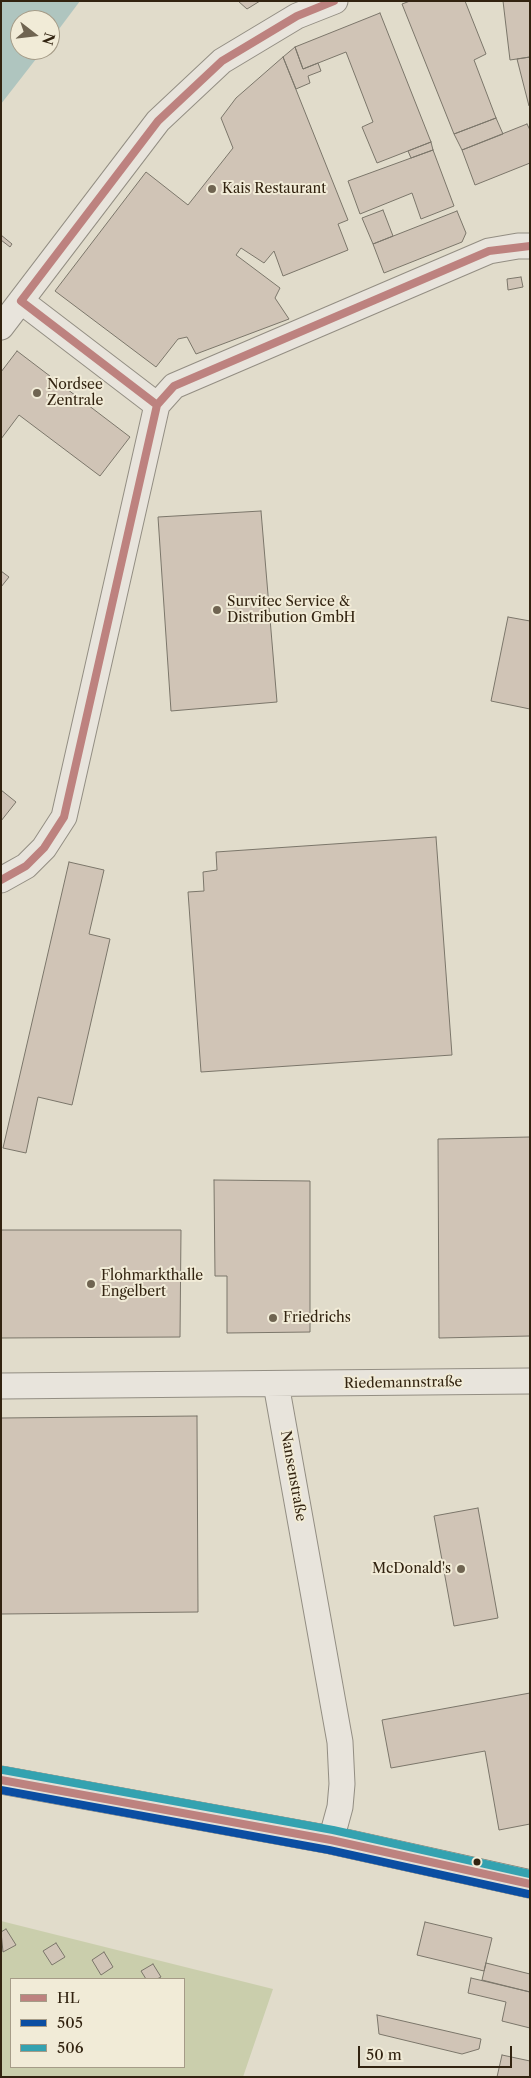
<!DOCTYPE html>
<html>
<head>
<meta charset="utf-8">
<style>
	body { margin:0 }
	#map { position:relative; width:531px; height:2078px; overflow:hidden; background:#e1dccb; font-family:"Libre Caslon Text",serif }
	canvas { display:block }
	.frame { position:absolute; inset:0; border:2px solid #322310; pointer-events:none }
	.legend { position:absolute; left:10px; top:1978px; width:175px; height:90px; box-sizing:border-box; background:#f1ebd7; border:1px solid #a59b87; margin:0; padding:6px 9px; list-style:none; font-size:15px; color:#322310 }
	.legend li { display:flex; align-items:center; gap:10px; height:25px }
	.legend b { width:25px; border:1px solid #a59b87 }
	.north { position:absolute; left:10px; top:10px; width:50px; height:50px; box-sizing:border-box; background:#f1ebd7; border:1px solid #a59b87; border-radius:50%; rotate:106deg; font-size:14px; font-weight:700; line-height:20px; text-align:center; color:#322310 }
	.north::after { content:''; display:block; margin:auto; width:18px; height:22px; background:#6f6451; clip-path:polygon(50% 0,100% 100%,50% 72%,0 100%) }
	.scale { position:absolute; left:358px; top:2046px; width:154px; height:22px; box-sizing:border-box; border:2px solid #322310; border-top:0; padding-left:6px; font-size:15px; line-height:18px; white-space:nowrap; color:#322310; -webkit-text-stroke:4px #f1ebd7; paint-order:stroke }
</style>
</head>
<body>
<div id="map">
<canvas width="531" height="2078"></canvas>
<div class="frame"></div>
<ul class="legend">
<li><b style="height:6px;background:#bd827f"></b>HL</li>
<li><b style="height:6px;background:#0b4ea2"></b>505</li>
<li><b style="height:6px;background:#34a2b0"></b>506</li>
</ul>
<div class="north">N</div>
<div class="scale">50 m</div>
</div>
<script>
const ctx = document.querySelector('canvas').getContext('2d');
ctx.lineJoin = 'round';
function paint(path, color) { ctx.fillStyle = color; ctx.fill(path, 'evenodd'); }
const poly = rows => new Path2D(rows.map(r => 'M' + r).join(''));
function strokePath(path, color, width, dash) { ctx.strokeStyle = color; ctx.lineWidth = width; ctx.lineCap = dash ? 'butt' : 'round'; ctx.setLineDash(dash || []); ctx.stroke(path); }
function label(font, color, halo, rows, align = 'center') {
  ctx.font = font + ' "Libre Caslon Text",serif'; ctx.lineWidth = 4; ctx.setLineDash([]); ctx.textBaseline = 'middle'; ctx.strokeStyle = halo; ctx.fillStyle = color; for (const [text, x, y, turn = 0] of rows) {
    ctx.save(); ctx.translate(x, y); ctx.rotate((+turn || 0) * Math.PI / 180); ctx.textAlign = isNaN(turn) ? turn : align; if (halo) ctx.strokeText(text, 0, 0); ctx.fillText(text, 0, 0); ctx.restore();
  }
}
paint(poly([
	[1,1921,273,1989,243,2077,1,2077],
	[11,1979,184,1979,184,2067,11,2067]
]), '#caceac');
paint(poly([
	[1,1,80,1,50,41,50,20,20,20,20,50,43,50,1,104]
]), '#afc5bf');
const building = poly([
	[238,1,260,1,247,9,238,1],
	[410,1,465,1,486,54,474,60,496,118,454,134,402,4,410,1],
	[503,1,530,1,530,57,510,60,503,1],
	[380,13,431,142,377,163,362,127,373,122,346,52,303,69,295,47,380,13],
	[295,47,303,69,318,63,321,71,308,76,310,83,296,89,283,57,295,47],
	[283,57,348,220,338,224,348,250,283,276,274,251,264,263,241,248,236,255,280,288,275,298,289,319,196,354,187,337,178,339,156,367,55,291,146,172,188,205,233,148,221,118,236,98,283,57],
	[530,57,530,106,529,106,517,59,530,57],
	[496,118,503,134,462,150,454,134,496,118],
	[527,124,530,130,530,163,475,185,462,150,527,124],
	[431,142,433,150,411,158,408,151,431,142],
	[433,150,454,206,421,219,412,193,360,214,348,181,433,150],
	[383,210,393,236,373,244,362,218,383,210],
	[457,211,466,233,462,242,384,273,373,244,457,211],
	[1,235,12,244,10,247,1,240,1,235],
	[521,277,523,287,508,290,507,279,521,277],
	[17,351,130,437,100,476,19,415,1,439,1,372,17,351],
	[261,511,277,702,171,711,158,517,261,511],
	[1,571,9,577,1,587,1,571],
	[508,617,530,621,530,709,491,701,508,617],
	[1,790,16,802,1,821,1,790],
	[436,837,452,1055,201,1072,188,892,204,891,203,872,217,870,216,852,436,837],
	[69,862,104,870,89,934,110,939,72,1105,38,1097,26,1153,3,1148,69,862],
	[530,1137,530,1336,439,1338,438,1139,530,1137],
	[214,1180,310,1181,310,1332,227,1333,227,1276,215,1276,214,1180],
	[1,1230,181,1230,180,1337,1,1338,1,1230],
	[197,1416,198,1612,1,1614,1,1418,197,1416],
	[478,1508,498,1618,454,1626,434,1516,478,1508],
	[530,1693,530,1824,499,1830,485,1751,391,1768,382,1720,530,1693],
	[425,1922,492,1938,484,1971,417,1955,425,1922],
	[6,1929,16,1945,3,1952,1,1932,6,1929],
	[56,1943,65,1957,52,1965,43,1951,56,1943],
	[104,1952,113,1967,101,1975,92,1960,104,1952],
	[486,1963,530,1974,530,1992,482,1980,486,1963],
	[153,1964,161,1977,157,1979,146,1979,141,1971,153,1964],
	[471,1978,530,1992,530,2028,502,2021,506,2002,468,1993,471,1978],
	[377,2015,481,2039,479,2049,462,2054,379,2034,377,2015],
	[502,2055,530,2061,530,2077,497,2077,502,2055]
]);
paint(building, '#d0c4b6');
strokePath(building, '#7b766a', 1);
const street = poly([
	[21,301,157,405],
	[1,327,158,121,222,61,297,16,335,1],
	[1,880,26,866,44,848,64,817,157,405,174,386,489,251,518,246,530,246],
	[276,1384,340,1742,342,1784,340,1807,331,1840],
	[1,1386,530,1381]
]);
const primary = poly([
	[1,1780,331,1840,530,1884]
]);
strokePath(street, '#938e83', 27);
strokePath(primary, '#7b766a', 29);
strokePath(street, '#e8e4dc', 25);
strokePath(primary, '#e4e0d7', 28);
strokePath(poly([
	[21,301,158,121,222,61,297,16,334,1],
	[21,301,157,405],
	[1,880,26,866,44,848,64,817,157,405,174,386,489,251,530,246],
	[1,1780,331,1840,530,1884]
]), '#bd827f', 8);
strokePath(poly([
	[1,1790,329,1850,528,1894]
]), '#0b4ea2', 8);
strokePath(poly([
	[3,1770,333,1830,530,1874]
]), '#34a2b0', 8);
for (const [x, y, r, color] of [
	[212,189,5,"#6f6451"],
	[37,393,5,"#6f6451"],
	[217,610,5,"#6f6451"],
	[91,1284,5,"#6f6451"],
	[273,1318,5,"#6f6451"],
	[461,1569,5,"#6f6451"],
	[477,1862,4.5,"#322310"]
]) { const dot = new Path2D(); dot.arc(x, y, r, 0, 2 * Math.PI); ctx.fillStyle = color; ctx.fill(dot); strokePath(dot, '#f1ebd7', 2); }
label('14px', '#322310', '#f1ebd7', [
	["Kais Restaurant",222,189],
	["Nordsee",47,385],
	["Zentrale",47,401],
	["Survitec Service &",227,602],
	["Distribution GmbH",227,618],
	["Flohmarkthalle",101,1276],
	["Engelbert",101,1292],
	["Friedrichs",283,1318],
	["McDonald's",451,1569,"right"]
], 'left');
label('14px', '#322310', '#f1ebd7', [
	["Riedemannstraße",403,1383,-1],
	["Nansenstraße",293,1476,80]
]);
</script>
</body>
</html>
